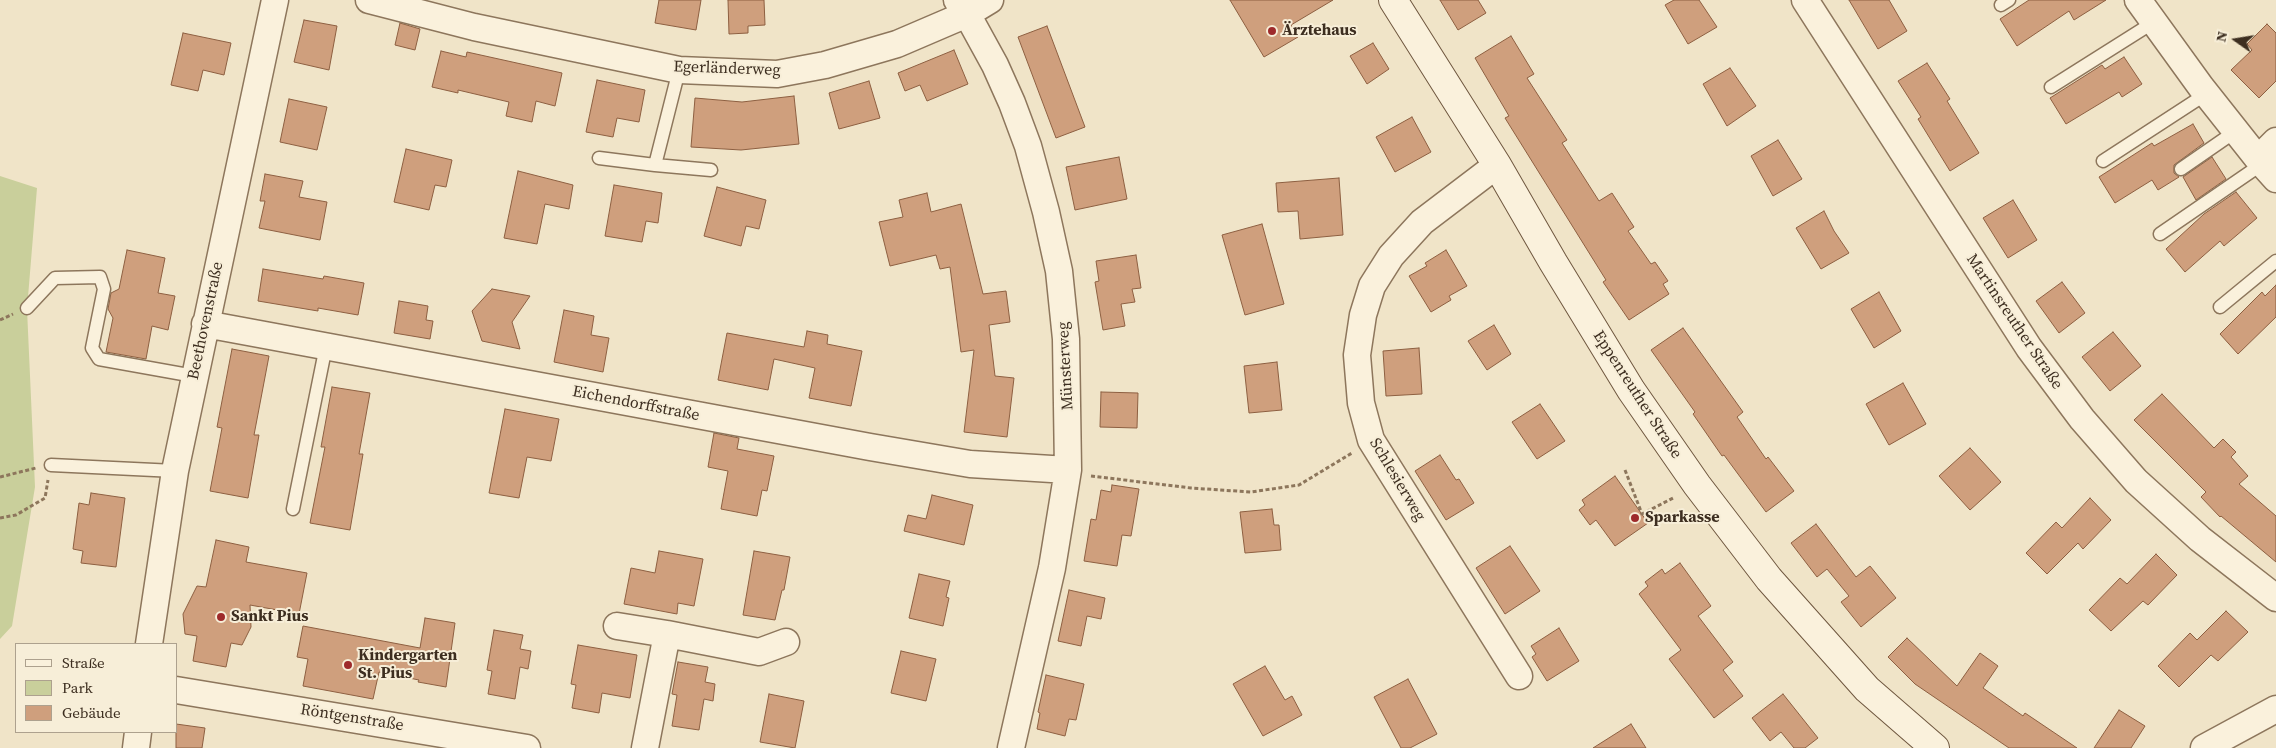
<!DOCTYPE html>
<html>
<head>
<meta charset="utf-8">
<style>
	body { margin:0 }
	#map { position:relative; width:2276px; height:748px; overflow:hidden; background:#f0e4c8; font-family:"Source Serif 4",serif }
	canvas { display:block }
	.legend { position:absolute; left:15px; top:643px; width:162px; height:90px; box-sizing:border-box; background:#f7eed8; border:1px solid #ada18e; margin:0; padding:6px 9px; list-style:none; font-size:15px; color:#3d2e20 }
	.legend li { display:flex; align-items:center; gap:10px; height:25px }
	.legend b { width:25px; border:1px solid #ada18e }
	.north { position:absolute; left:2211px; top:15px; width:50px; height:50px; -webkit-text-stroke:4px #f7eed8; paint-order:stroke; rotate:283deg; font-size:14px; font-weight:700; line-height:20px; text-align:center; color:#3d2e20 }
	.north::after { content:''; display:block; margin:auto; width:18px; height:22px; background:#3d2e20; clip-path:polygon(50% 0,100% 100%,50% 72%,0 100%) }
</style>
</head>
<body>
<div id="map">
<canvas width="2276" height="748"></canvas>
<ul class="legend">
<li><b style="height:6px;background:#faf1dc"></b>Straße</li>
<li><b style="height:14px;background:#c9cf9b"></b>Park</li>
<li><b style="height:14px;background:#cf9f7d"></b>Gebäude</li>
</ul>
<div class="north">N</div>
</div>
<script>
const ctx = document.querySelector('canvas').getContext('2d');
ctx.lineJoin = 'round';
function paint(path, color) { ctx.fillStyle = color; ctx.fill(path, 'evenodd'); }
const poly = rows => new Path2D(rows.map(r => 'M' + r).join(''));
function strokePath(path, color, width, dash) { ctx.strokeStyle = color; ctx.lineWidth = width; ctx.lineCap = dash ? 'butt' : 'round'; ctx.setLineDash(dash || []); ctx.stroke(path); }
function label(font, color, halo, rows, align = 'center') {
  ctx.font = font + ' "Source Serif 4",serif'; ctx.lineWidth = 4; ctx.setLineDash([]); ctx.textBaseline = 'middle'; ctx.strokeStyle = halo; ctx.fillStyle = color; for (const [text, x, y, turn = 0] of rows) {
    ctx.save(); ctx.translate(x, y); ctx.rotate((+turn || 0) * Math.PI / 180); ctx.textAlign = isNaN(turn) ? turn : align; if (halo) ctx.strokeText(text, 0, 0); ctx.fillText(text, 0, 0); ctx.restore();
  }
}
paint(poly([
	[0,176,37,188,27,309,35,487,12,626,0,639]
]), '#c9cf9b');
const building = poly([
	[659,0,701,0,696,30,655,23,659,0],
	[728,0,764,0,765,25,748,26,748,33,729,34,728,0],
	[1230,0,1333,0,1291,25,1298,37,1264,57,1230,0],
	[1440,0,1478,0,1486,13,1458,30,1440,0],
	[1674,0,1699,0,1717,27,1688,44,1665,5,1674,0],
	[1849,0,1889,0,1907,31,1878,49,1849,0],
	[2029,0,2106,0,2074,20,2069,11,2017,46,2000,19,2029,0],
	[304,20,337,26,329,70,294,62,304,20],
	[400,23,420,29,415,50,395,45,400,23],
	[2267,24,2276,33,2276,81,2259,98,2231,70,2252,50,2247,44,2267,24],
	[1047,26,1085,127,1056,138,1018,37,1047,26],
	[183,33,231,43,224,75,203,70,198,91,171,85,183,33],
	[1511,36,1534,74,1527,78,1567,140,1562,143,1599,201,1612,193,1634,227,1628,231,1651,264,1655,262,1668,281,1663,284,1669,294,1629,320,1603,282,1606,280,1505,118,1509,116,1475,58,1511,36],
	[1373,43,1389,69,1367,84,1350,56,1373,43],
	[954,50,968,84,927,101,920,85,905,91,898,73,954,50],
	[441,51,466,57,467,52,562,73,555,106,536,101,532,122,506,116,509,102,458,90,458,93,432,87,441,51],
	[2124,57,2142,84,2122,97,2119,92,2066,124,2050,98,2102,65,2105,69,2124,57],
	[1927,63,1950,99,1947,101,1979,153,1950,171,1918,119,1921,117,1898,81,1927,63],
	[1730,68,1756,106,1727,126,1703,84,1730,68],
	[597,80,645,90,639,122,617,118,613,137,586,132,597,80],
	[869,81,880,118,839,129,829,93,869,81],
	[794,96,799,144,741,150,691,147,695,98,742,102,794,96],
	[289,99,327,107,317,150,280,142,289,99],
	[1412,117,1431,152,1395,172,1376,137,1412,117],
	[2193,124,2204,143,2174,165,2174,173,2179,177,2158,190,2152,180,2115,203,2099,177,2152,143,2154,146,2193,124],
	[1778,140,1802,179,1773,196,1751,156,1778,140],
	[406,149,452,160,446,187,435,185,429,210,394,202,406,149],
	[1119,157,1127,199,1075,210,1066,167,1119,157],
	[2212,157,2226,179,2196,200,2183,177,2212,157],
	[518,171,573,185,569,209,545,204,537,244,504,238,518,171],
	[265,174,303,181,299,197,327,202,320,240,259,228,265,201,260,201,265,174],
	[1339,178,1343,235,1300,239,1298,211,1278,212,1276,183,1339,178],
	[614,185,662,193,658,223,646,221,642,242,605,236,614,185],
	[717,187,766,200,759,229,746,226,741,246,704,236,717,187],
	[2236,192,2257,218,2224,246,2220,241,2185,272,2166,249,2204,214,2236,192],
	[927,193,931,212,961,204,983,294,1006,291,1010,322,989,325,995,376,1014,378,1007,437,964,432,974,350,961,352,950,267,940,269,936,255,890,266,879,222,903,217,899,200,927,193],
	[2013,200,2037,240,2008,258,1983,218,2013,200],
	[1824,211,1834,231,1849,253,1821,269,1796,228,1824,211],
	[1262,224,1284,304,1245,315,1222,235,1262,224],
	[127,250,165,258,158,293,175,296,168,330,152,326,146,359,106,352,113,318,108,309,111,293,119,289,127,250],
	[1446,250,1467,286,1449,296,1451,300,1431,312,1409,276,1427,266,1425,263,1446,250],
	[1136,255,1141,288,1132,289,1135,302,1121,304,1125,326,1103,330,1095,282,1099,281,1096,261,1136,255],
	[263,269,323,279,324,276,364,283,358,315,318,308,318,311,258,301,263,269],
	[2062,282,2085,313,2059,333,2036,301,2062,282],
	[2276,285,2276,317,2238,354,2220,334,2262,292,2265,296,2276,285],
	[492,289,530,296,512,322,520,349,482,341,472,311,492,289],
	[1879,292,1901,331,1874,348,1851,309,1879,292],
	[399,301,428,306,426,320,433,321,430,339,394,333,399,301],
	[564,310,594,316,591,335,609,338,603,372,554,362,564,310],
	[1494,325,1511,354,1487,370,1468,341,1494,325],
	[1683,328,1743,412,1737,417,1766,459,1768,457,1794,491,1766,512,1724,455,1722,456,1693,414,1695,412,1651,350,1683,328],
	[807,331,828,335,827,344,862,351,851,406,809,398,815,368,774,359,768,390,718,380,727,333,804,347,807,331],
	[2113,332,2141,366,2110,391,2082,357,2113,332],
	[1419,348,1422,394,1386,396,1383,351,1419,348],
	[232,349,269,356,254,435,259,435,248,498,210,491,222,428,217,427,232,349],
	[1277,362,1282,410,1249,413,1244,366,1277,362],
	[1903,383,1926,424,1889,445,1866,404,1903,383],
	[332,387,370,393,359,454,363,454,350,530,310,523,325,447,321,447,332,387],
	[1101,392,1138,393,1137,428,1100,427,1101,392],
	[2162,394,2214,448,2223,439,2236,452,2231,457,2248,476,2239,484,2276,516,2276,562,2221,516,2220,517,2201,497,2206,492,2134,420,2162,394],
	[1540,404,1565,441,1537,459,1512,422,1540,404],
	[505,409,559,419,551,461,527,457,519,498,489,493,505,409],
	[714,433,739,438,737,449,774,456,767,491,762,490,757,516,721,509,728,471,708,467,714,433],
	[1970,448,2001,482,1970,510,1939,476,1970,448],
	[1440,455,1456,480,1459,479,1474,503,1446,520,1415,471,1440,455],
	[1615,476,1648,523,1615,546,1596,520,1590,525,1579,510,1585,505,1582,500,1615,476],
	[1112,485,1139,489,1131,536,1122,535,1117,566,1084,561,1091,519,1096,520,1101,490,1111,492,1112,485],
	[91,493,125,498,116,567,81,563,83,551,73,549,79,503,89,505,91,493],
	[932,495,973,505,964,545,904,531,908,515,926,519,932,495],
	[2090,498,2111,520,2083,549,2078,543,2047,574,2026,553,2056,522,2062,528,2090,498],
	[1272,509,1274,525,1279,525,1281,550,1245,553,1240,512,1272,509],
	[1816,524,1856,577,1870,566,1896,598,1861,627,1841,602,1849,596,1827,569,1817,577,1791,543,1816,524],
	[216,540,249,547,246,562,307,573,299,614,250,605,251,627,242,645,231,643,226,667,193,661,197,636,185,634,183,614,197,586,206,587,216,540],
	[1510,546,1540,591,1505,614,1476,568,1510,546],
	[659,551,703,559,694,606,678,603,677,614,624,604,631,568,655,573,659,551],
	[754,551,790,557,784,590,782,590,775,620,743,615,754,551],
	[2156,554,2177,575,2148,605,2143,601,2111,631,2089,610,2120,578,2127,584,2156,554],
	[1680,563,1711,606,1698,616,1733,662,1723,670,1743,696,1714,718,1669,659,1681,650,1639,594,1648,586,1645,582,1662,569,1665,574,1680,563],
	[919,574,950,581,946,597,949,598,943,626,909,618,919,574],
	[1069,590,1105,598,1101,619,1087,616,1081,646,1058,641,1069,590],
	[2226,611,2248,632,2218,661,2211,655,2179,687,2158,666,2190,633,2197,640,2226,611],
	[425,618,455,623,446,687,418,682,419,680,379,672,373,699,303,686,308,659,297,657,303,626,420,648,425,618],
	[1559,628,1579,661,1547,681,1532,657,1536,654,1531,646,1559,628],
	[494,630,523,635,520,649,531,651,528,669,520,667,515,699,488,694,492,671,487,670,494,630],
	[1907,638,1957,686,1980,653,1998,666,1983,688,2023,716,2025,713,2077,748,2009,748,1915,684,1888,657,1907,638],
	[578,645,637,655,630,698,602,693,599,713,572,708,576,685,571,684,578,645],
	[901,651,936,659,926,701,891,693,901,651],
	[678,662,708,667,705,682,715,684,713,701,704,699,699,730,672,726,677,695,672,694,678,662],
	[1265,666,1285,700,1292,696,1302,715,1263,736,1233,684,1265,666],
	[1046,675,1084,684,1076,720,1069,719,1065,736,1037,729,1040,713,1038,712,1046,675],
	[1408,679,1437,734,1410,748,1401,748,1374,697,1408,679],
	[769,694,804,701,795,748,760,742,769,694],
	[1783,694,1818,738,1805,748,1794,748,1781,732,1770,741,1752,718,1783,694],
	[2119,710,2145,726,2131,748,2094,748,2119,710],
	[176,724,205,728,202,748,176,748,176,724],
	[1631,724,1646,748,1593,748,1631,724]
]);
paint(building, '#cf9f7d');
strokePath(building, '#8d5f41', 1);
const service = poly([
	[2001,5,2009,0],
	[2051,87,2154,22],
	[599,158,655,165,679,70],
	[2103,161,2206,94],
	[655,165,711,170],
	[2181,169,2236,131],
	[2160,234,2262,164],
	[2220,307,2276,261],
	[27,308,55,278,100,277,104,289,92,348,99,359,194,376],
	[51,465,175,471],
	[293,509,326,346]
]);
const minor = poly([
	[369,0,474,27,679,70,777,74,825,65,897,44,967,14,990,0],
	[957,0,967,14,995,65,1012,103,1028,146,1046,212,1059,271,1066,339,1068,470,1052,568,1011,748],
	[1805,0,2029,348,2082,419,2136,481,2200,539,2276,598],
	[2138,0,2201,87,2258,159,2276,179],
	[2258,159,2276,141],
	[1497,165,1422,222,1391,256,1372,286,1363,315,1357,355,1361,403,1371,440,1519,676],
	[205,324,870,447,970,464,1068,470],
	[617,626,667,634,645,748],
	[667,634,759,652,786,642],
	[149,644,175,471,275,0],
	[176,690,527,748],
	[136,748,138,732],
	[2204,748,2276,709]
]);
const secondary = poly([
	[1393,0,1497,165,1553,262,1631,390,1697,485,1769,579,1867,689,1935,748]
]);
strokePath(service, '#8d765c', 15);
strokePath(minor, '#8d765c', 29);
strokePath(secondary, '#6f573f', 30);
strokePath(poly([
	[0,320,13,314],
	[1625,470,1642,514,1675,497],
	[1091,476,1191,488,1251,492,1299,485,1352,453],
	[0,477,36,468],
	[0,518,16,515,45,498,48,480]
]), '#8d765c', 3, [4, 2.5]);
strokePath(service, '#faf1dc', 12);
strokePath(minor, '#faf1dc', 26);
strokePath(secondary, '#faf1dc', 28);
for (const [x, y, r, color] of [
	[1272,31,5,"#9e2a2b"],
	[1635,518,5,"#9e2a2b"],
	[221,617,5,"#9e2a2b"],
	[348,665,5,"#9e2a2b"]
]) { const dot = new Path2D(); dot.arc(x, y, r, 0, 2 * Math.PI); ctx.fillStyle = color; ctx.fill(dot); strokePath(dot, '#f7eed8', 2); }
label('bold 16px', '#3d2e20', '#f7eed8', [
	["Ärztehaus",1282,31],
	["Sparkasse",1645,518],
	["Sankt Pius",231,617],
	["Kindergarten",358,656],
	["St. Pius",358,674]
], 'left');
label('16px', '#3d2e20', '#f7eed8', [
	["Egerländerweg",727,69,2],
	["Beethovenstraße",206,321,-78],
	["Martinsreuther Straße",2014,322,56],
	["Münsterweg",1066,366,-93],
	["Eppenreuther Straße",1637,395,57],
	["Eichendorffstraße",636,404,11],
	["Schlesierweg",1397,480,59],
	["Röntgenstraße",352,718,9]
]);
</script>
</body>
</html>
